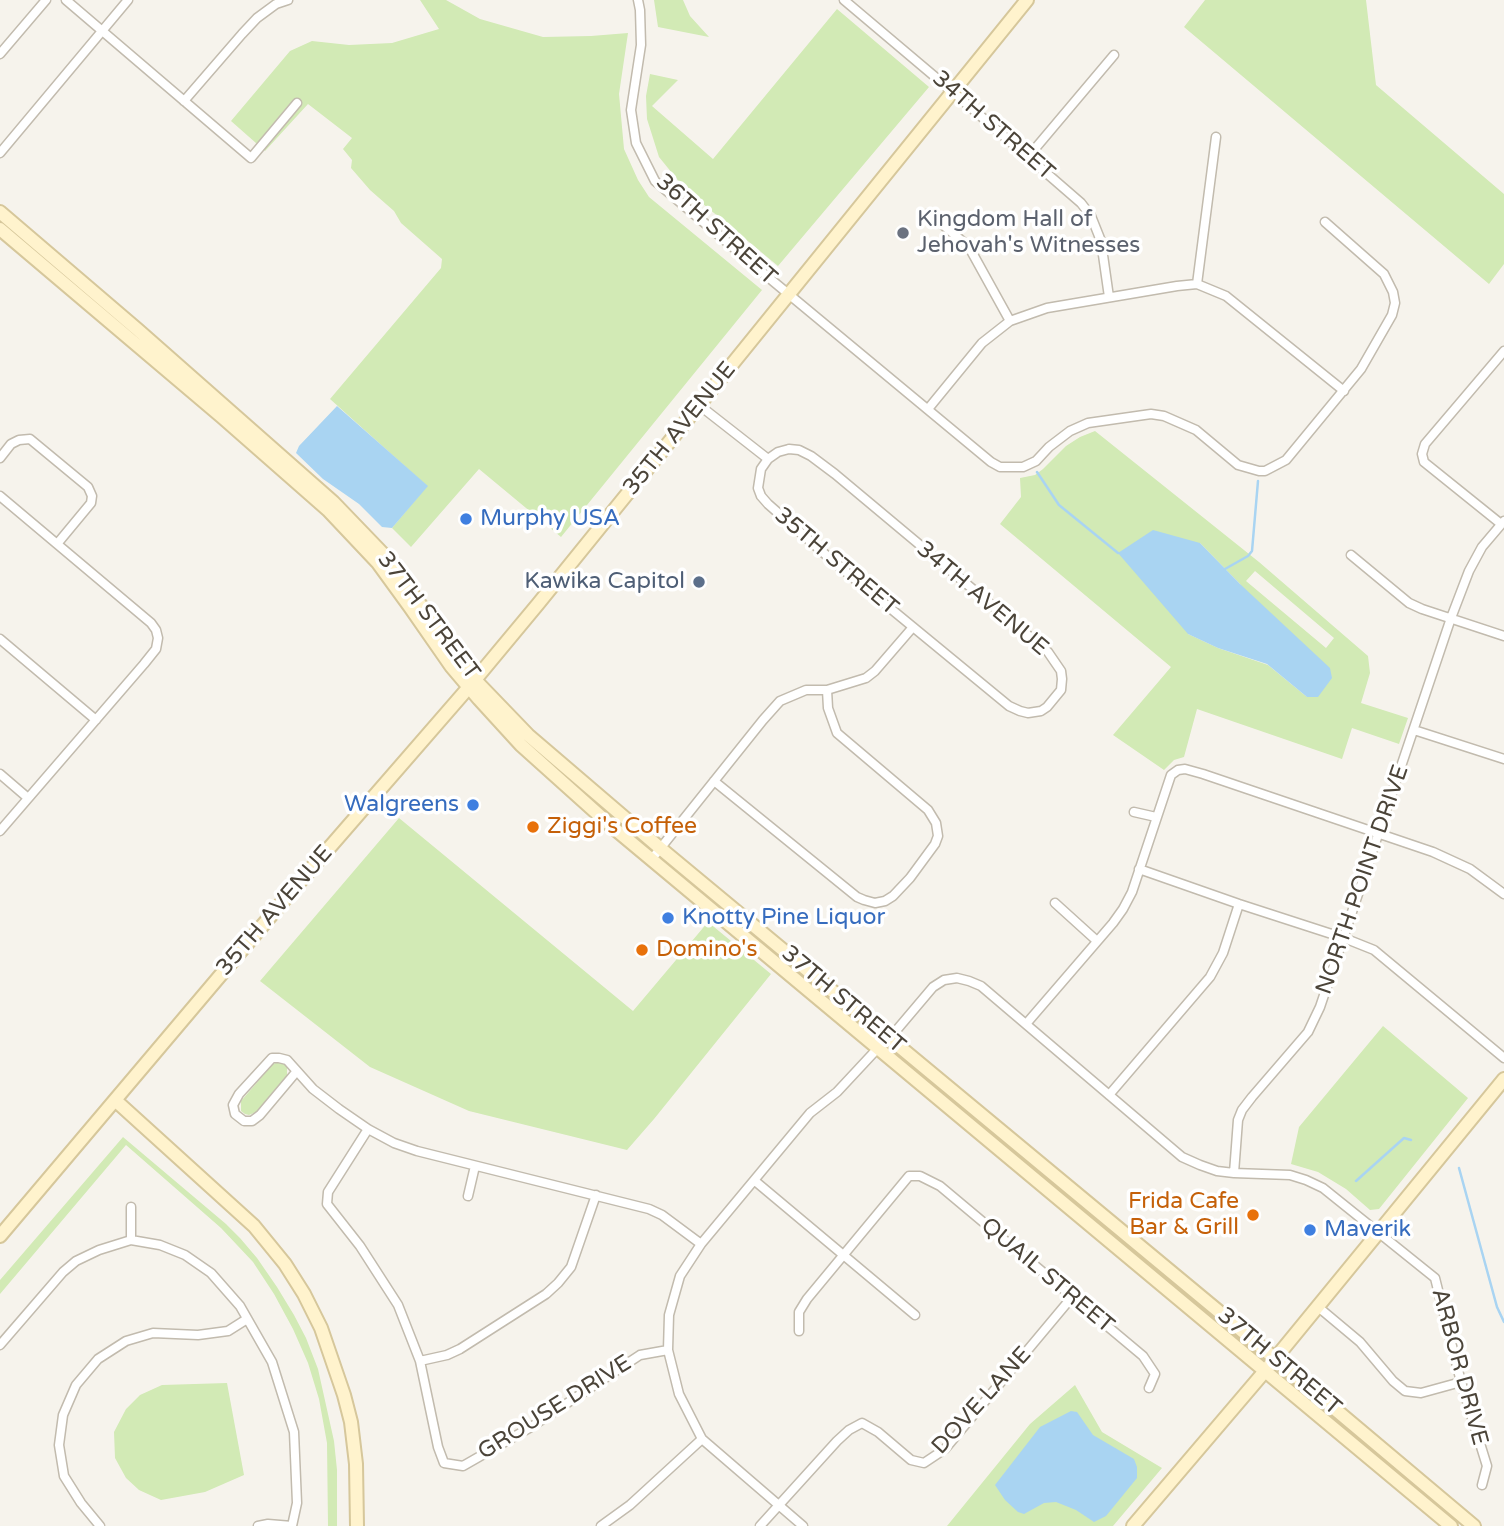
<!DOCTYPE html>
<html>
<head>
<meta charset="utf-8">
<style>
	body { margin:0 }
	canvas { display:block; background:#f6f3ec }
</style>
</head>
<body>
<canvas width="1504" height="1526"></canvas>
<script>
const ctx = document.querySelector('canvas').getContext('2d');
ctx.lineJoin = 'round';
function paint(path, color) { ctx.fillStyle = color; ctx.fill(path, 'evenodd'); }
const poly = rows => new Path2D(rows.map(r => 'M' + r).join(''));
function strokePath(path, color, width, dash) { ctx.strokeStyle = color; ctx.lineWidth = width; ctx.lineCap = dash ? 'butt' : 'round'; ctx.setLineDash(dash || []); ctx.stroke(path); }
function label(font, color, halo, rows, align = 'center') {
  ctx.font = font + ' "Varela Round",sans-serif'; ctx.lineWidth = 7; ctx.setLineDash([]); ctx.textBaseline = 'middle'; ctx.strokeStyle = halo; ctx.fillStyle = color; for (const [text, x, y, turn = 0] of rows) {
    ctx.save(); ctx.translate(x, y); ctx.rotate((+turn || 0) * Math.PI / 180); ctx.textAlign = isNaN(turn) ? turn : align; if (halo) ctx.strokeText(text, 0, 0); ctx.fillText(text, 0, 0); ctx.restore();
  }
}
paint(poly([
	[420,0,446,0,480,19,543,37,591,36,628,33,619,94,624,149,638,180,649,197,762,290,561,537,479,469,411,547,392,528,427,486,330,399,441,268,442,259,401,223,394,211,370,190,351,168,352,160,343,149,352,138,308,104,265,151,231,121,290,51,312,41,349,45,392,43,439,29],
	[654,0,683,0,690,16,709,37,658,27],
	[1205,0,1366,0,1376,85,1504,194,1504,264,1489,284,1184,27],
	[837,9,929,87,778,266,685,189,659,157,647,119,646,96,650,74,678,80,652,106,713,159],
	[1095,431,1259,562,1368,656,1370,673,1361,703,1408,718,1399,744,1352,728,1342,759,1197,709,1184,757,1174,760,1164,770,1113,735,1171,667,1000,524,1021,497,1020,478,1035,475,1043,469,1066,446,1080,437],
	[1200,543,1240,584,1307,697,1268,665,1218,648,1188,634],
	[1255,571,1334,638,1326,648,1246,581],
	[399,818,633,1011,708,922,771,974,654,1119,627,1150,469,1111,370,1067,260,981],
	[1383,1026,1468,1098,1379,1209,1370,1210,1346,1189,1318,1172,1291,1164,1299,1127],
	[279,1062,284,1063,287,1067,287,1076,256,1112,249,1115,245,1114,241,1111,241,1101,273,1064],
	[123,1137,226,1224,240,1238,257,1258,277,1287,294,1315,306,1338,318,1369,334,1441,337,1470,337,1526,328,1526,327,1443,319,1399,308,1363,293,1329,274,1294,253,1262,221,1228,126,1145,0,1294,0,1280],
	[227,1383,244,1475,205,1492,161,1500,139,1490,126,1478,115,1458,114,1432,126,1409,140,1395,162,1385],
	[1075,1385,1102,1432,1162,1468,1113,1526,947,1526,1030,1424]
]), '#d2eab5');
paint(poly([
	[337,406,428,486,392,528,382,527,359,504,323,479,296,453,299,446],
	[1153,530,1200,543,1240,584,1330,668,1332,678,1318,697,1307,697,1267,664,1218,648,1188,634,1118,553],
	[1071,1411,1077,1412,1093,1435,1134,1459,1137,1467,1137,1478,1106,1516,1094,1522,1076,1510,1056,1502,1044,1503,1024,1514,1018,1512,1005,1500,995,1485,1040,1427]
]), '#a9d4f2');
strokePath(poly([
	[1037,472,1059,505,1118,553],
	[1225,569,1248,556,1252,551,1258,481],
	[1459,1168,1497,1307,1504,1322],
	[1356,1181,1404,1138,1411,1140]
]), '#a9d4f2', 2.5);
const street = poly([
	[66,0,251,158,297,103],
	[638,0,640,10,641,45,631,110,636,143,655,181,774,282,991,462,1000,467,1023,467,1036,461,1049,447,1070,431,1088,423,1151,414,1164,416,1196,430,1238,465,1259,471,1265,471,1286,460,1361,369,1392,315,1395,303,1393,292,1384,274,1325,222],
	[844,0,953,92,1081,203,1091,216,1101,241,1109,297],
	[0,54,46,0],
	[184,101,242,34,257,18,276,4,288,0],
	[0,153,128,0],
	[1028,157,1114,55],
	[929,213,969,247,1010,321],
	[1197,284,1216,137],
	[699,405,768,459],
	[928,409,982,343,1010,321,1047,308,1177,286,1197,284,1226,296,1344,391],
	[789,449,799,450,811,456,835,474,1048,652,1061,671,1062,679,1061,690,1047,707,1041,711,1028,713,1020,711,1009,706,834,562,768,504,761,496,758,488,761,469,768,459,778,452,789,449],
	[0,458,11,444,19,440,30,439,88,487,92,496,91,503,57,544],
	[0,496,151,623,156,630,158,638,156,649,144,664,0,831],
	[1501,524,1424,462,1422,454,1425,444,1504,351],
	[1351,555,1409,603,1422,609,1504,636],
	[0,639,96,720],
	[1414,730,1504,759],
	[0,774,28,798],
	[714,781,857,897,864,900,875,903,885,901,893,896,910,878,935,844,938,836,936,823,928,810,837,733,828,708,827,690],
	[1134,812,1156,817],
	[651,860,763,720,780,701,806,690,827,690,866,678,875,671,913,627],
	[1139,869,1239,904,1344,938,1374,950,1504,1058],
	[1055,903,1097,941],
	[1026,1024,1113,923,1123,909,1132,892,1171,775,1178,770,1185,769,1203,774,1433,852,1470,869,1504,894],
	[297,1071,260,1115,252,1121,244,1121,235,1114,233,1105,239,1094,272,1058,279,1058,287,1060,313,1089,339,1109,368,1129,394,1143,417,1151,649,1209,662,1215,701,1244],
	[1109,1095,1210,977,1223,953,1239,904],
	[368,1129,328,1192,327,1204,360,1246,398,1305,420,1361,438,1447,444,1463,463,1466,531,1427,640,1355,668,1350],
	[1234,1173,1238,1120,1242,1110,1252,1097,1308,1032,1320,1007,1451,618,1469,571,1482,547,1504,521],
	[755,1181,915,1315],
	[468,1196,475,1166],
	[131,1207,131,1240],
	[1317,1306,1360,1342,1393,1381,1405,1391,1421,1393,1461,1382],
	[799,1331,799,1312,807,1299,909,1176,920,1176,940,1186,1143,1356,1155,1374,1149,1388],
	[0,1345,63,1272,76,1261,99,1250,131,1240,160,1245,185,1255,211,1273,240,1306,272,1362,294,1432,297,1503,292,1526],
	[420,1361,447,1355,460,1349,546,1294,558,1283,571,1267,596,1195],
	[100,1526,81,1503,64,1476,59,1445,63,1415,76,1385,98,1359,126,1341,153,1333,198,1335,228,1331,247,1319],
	[258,1526,268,1524,292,1526],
	[601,1526,630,1505,702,1439],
	[760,1526,837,1441,849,1430,862,1423,878,1432,911,1460,924,1463,945,1449,1072,1297],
	[803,1526,702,1439,679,1394,668,1350,669,1315,680,1276,701,1244,810,1113,837,1092,878,1048,889,1039,933,987,944,980,957,978,969,981,981,986,1182,1157,1200,1165,1217,1171,1234,1173,1290,1175,1306,1180,1323,1188,1435,1278,1461,1382,1487,1466,1482,1485]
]);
const secondary = poly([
	[0,212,138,330,333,502,385,556,475,680,528,735,660,848,1229,1320,1474,1526],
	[0,229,222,417,328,510,378,563,410,607,451,666,479,699,521,745,609,824,1451,1526],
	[115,1100,254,1226,285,1264,304,1294,321,1328,344,1395,351,1422,356,1464,357,1526],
	[0,1236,290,893,469,687,538,604,1027,0],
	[1133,1526,1265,1371,1504,1079]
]);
strokePath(street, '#c2bbae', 11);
strokePath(secondary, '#d6c79b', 16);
strokePath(street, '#fff', 8);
strokePath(secondary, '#fff3cd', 12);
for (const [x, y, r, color] of [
	[903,233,7,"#6b7280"],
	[466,519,7,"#3f7fe0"],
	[699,582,7,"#5c6f8a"],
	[473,805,7,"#3f7fe0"],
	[533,827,7,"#e8710a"],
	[668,918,7,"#3f7fe0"],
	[642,950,7,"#e8710a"],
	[1253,1215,7,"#e8710a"],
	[1310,1230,7,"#3f7fe0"]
]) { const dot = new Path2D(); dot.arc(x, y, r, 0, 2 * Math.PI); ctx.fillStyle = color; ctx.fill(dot); strokePath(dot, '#fff', 2.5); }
label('23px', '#4b4439', '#fff', [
	["34TH STREET",993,126,41],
	["36TH STREET",716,230,42],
	["35TH AVENUE",680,429,-51],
	["35TH STREET",836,562,40],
	["34TH AVENUE",982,599,40],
	["37TH STREET",428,616,53],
	["NORTH POINT DRIVE",1363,880,-71],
	["35TH AVENUE",275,911,-49],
	["37TH STREET",843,1000,40],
	["QUAIL STREET",1047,1276,40],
	["37TH STREET",1279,1362,40],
	["ARBOR DRIVE",1459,1367,75],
	["DOVE LANE",982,1401,-48],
	["GROUSE DRIVE",555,1408,-32]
]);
label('23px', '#5b616d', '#fff', [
	["Kingdom Hall of",917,220],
	["Jehovah's Witnesses",917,246]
], 'left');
label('23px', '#366cbe', '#fff', [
	["Murphy USA",480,519],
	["Walgreens",459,805,"right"],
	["Knotty Pine Liquor",682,918],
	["Maverik",1324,1230]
], 'left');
label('23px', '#4e5e75', '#fff', [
	["Kawika Capitol",685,582]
], 'right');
label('23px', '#c56008', '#fff', [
	["Ziggi's Coffee",547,827],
	["Domino's",656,950],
	["Frida Cafe",1239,1202,"right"],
	["Bar & Grill",1239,1228,"right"]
], 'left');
</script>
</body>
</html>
